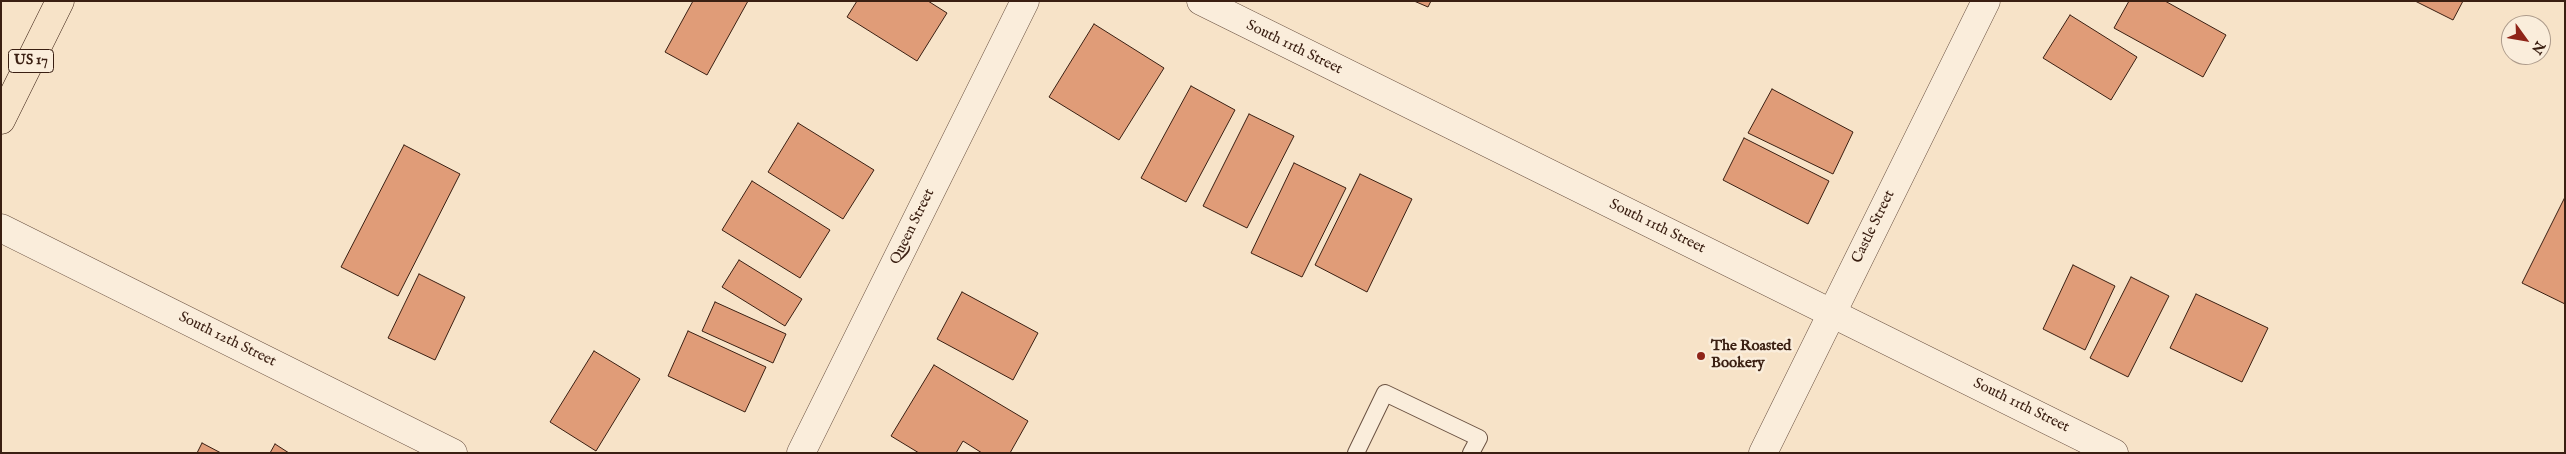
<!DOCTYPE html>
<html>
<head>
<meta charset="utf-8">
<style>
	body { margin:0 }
	#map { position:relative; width:2566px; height:454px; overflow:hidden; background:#f7e3c8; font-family:"IM FELL English",serif }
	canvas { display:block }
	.frame { position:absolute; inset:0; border:2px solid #3a1f12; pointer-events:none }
	.north { position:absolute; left:2501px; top:15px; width:50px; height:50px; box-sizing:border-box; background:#faeddb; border:1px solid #ad9b8b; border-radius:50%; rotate:122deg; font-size:14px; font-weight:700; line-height:20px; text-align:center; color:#3a1f12 }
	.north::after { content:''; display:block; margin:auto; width:18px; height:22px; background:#8f2418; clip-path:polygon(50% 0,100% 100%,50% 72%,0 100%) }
</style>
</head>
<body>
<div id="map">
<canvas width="2566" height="454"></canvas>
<div class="frame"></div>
<div class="north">N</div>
</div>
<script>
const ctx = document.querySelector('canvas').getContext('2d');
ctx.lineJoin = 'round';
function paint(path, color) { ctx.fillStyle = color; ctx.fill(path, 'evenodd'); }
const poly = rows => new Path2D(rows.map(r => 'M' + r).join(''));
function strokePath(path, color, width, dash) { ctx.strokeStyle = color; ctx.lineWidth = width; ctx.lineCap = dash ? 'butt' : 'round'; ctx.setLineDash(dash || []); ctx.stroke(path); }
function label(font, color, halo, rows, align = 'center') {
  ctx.font = font + ' "IM FELL English",serif'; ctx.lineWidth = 5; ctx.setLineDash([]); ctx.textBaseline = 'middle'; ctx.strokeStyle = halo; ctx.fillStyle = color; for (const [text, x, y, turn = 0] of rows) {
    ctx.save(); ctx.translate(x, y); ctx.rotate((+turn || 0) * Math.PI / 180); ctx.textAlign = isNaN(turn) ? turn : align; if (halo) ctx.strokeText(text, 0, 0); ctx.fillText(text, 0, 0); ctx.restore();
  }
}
const building = poly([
	[693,1,748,1,707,75,665,52,693,1],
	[857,1,928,1,947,13,917,61,847,17,857,1],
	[1414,1,1431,1,1428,7,1414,1],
	[2129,1,2165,1,2226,35,2203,77,2114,28,2129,1],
	[2415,1,2463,1,2453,20,2415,1],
	[2070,15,2137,57,2111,100,2043,58,2070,15],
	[1094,24,1164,68,1119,140,1049,97,1094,24],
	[1191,86,1235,110,1186,202,1141,178,1191,86],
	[1772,89,1853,132,1833,174,1748,133,1772,89],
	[1249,114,1294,136,1247,228,1203,206,1249,114],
	[798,123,874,170,843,219,768,172,798,123],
	[1744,138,1829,181,1808,224,1723,180,1744,138],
	[404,145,460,174,398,296,341,267,404,145],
	[1294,163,1346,188,1302,277,1251,253,1294,163],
	[1360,174,1412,199,1367,292,1315,265,1360,174],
	[752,181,830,230,800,278,722,230,752,181],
	[2565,197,2565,304,2522,283,2565,197],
	[739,260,802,299,785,326,722,287,739,260],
	[2073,265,2115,286,2085,350,2043,329,2073,265],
	[419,274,465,297,435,360,388,338,419,274],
	[2131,277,2169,296,2128,377,2090,358,2131,277],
	[962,292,1038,333,1013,380,937,339,962,292],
	[2196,294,2268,328,2242,382,2170,348,2196,294],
	[715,302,786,334,773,363,702,331,715,302],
	[688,331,766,367,745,412,668,376,688,331],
	[594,351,640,379,596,451,550,422,594,351],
	[934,365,1028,421,1010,453,982,453,963,441,956,453,919,453,891,436,934,365],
	[202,443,221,453,197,453,202,443],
	[275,444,289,453,270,453,275,444]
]);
paint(building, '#e09c78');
strokePath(building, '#3a1f12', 1);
const service = poly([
	[1356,453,1385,393,1479,438,1471,453]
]);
const minor = poly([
	[1201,1,2114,453],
	[1,228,453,453],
	[801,453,1025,1]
]);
const tertiary = poly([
	[1763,453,1986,1]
]);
const primary = poly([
	[1,120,60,1]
]);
strokePath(service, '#695040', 18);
strokePath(minor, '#695040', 29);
strokePath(tertiary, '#695040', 29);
strokePath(primary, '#3a1f12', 29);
strokePath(service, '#faeddb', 16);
strokePath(minor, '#faeddb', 28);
strokePath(tertiary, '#faeddb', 28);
strokePath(primary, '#f7e3c8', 28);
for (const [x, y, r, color] of [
	[1701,356,5,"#8f2418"]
]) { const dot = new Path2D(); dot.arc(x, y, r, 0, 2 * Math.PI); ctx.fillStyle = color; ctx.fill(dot); strokePath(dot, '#faeddb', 2); }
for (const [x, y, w] of [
	[31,61,45]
]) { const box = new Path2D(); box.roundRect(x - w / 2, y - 11.5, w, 23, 4); ctx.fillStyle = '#faeddb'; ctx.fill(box); strokePath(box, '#3a1f12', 1); }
label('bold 14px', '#3a1f12', null, [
	["US 17",31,61]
]);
label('15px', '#3a1f12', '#faeddb', [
	["South 11th Street",1294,48,26],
	["Queen Street",913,227,-64],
	["South 11th Street",1657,227,26],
	["Castle Street",1874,227,-64],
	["South 12th Street",227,340,26],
	["South 11th Street",2021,406,26]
]);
label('bold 15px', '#3a1f12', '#faeddb', [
	["The Roasted",1711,347],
	["Bookery",1711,364]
], 'left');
</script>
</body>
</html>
